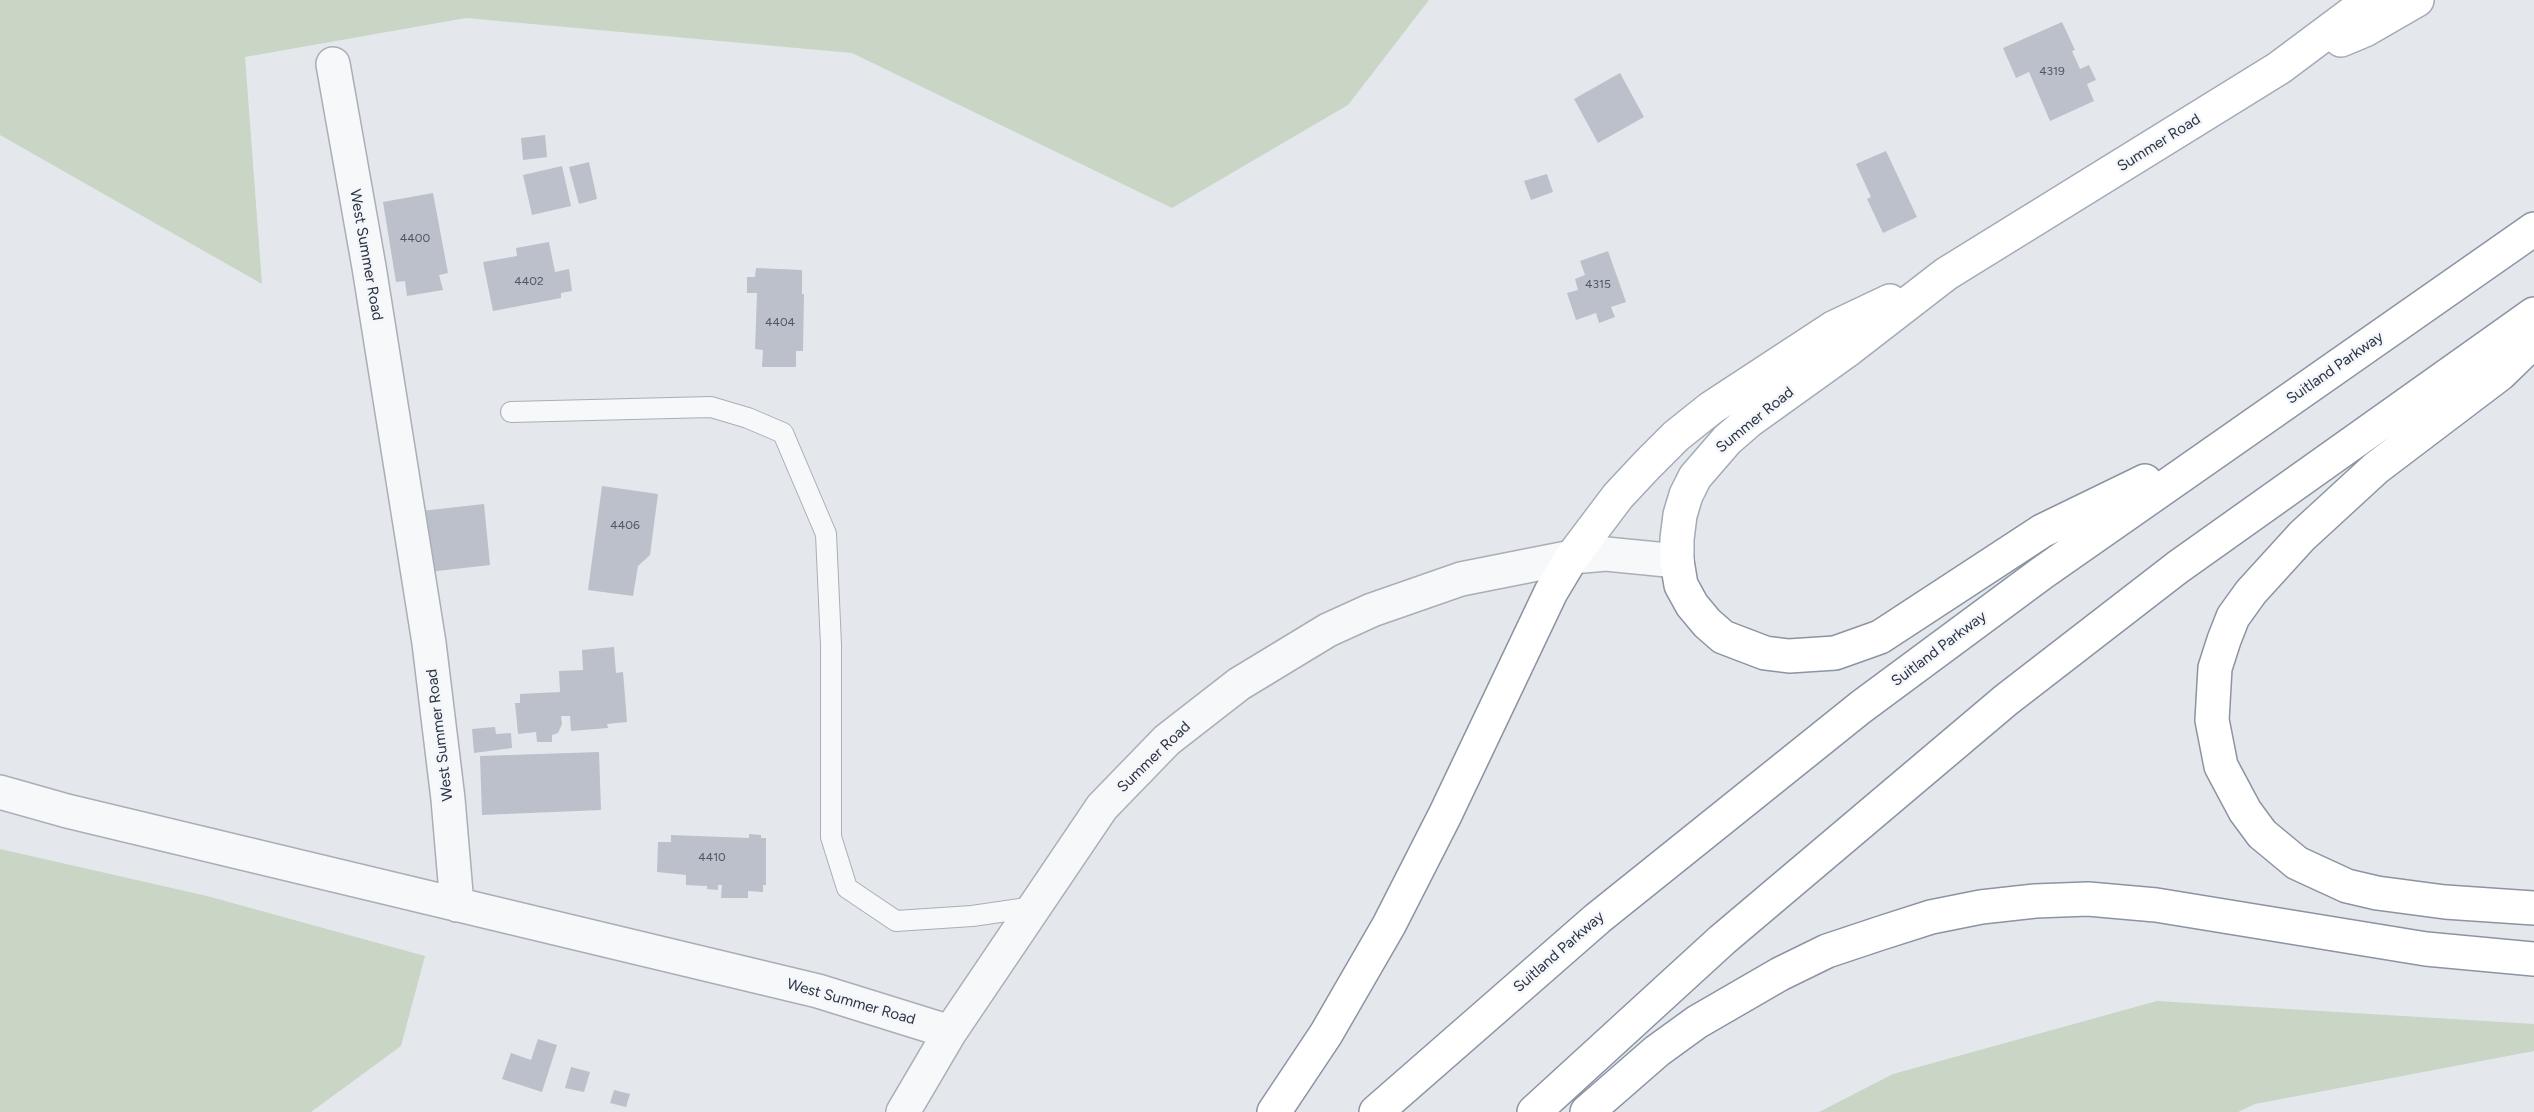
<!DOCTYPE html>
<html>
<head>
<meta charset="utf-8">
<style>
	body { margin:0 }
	canvas { display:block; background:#e4e7ec }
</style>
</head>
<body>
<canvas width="2534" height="1112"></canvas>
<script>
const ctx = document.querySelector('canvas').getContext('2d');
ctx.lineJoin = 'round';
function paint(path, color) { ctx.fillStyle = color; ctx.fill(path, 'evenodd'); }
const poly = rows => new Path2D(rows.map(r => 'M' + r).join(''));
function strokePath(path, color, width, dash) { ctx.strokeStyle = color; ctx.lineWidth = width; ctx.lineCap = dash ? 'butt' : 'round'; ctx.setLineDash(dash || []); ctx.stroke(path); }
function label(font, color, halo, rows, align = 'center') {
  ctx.font = font + ' Figtree,sans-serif'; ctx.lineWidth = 5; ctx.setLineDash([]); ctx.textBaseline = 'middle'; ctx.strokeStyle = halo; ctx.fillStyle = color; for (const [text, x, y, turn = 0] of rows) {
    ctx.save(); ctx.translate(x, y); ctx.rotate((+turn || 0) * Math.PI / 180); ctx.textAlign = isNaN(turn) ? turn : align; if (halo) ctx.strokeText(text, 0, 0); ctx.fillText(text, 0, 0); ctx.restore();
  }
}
paint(poly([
	[0,0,1429,0,1348,105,1172,208,852,53,466,18,245,57,262,284,0,135],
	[0,849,207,896,425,956,401,1046,311,1112,0,1112],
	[2157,1001,2534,1024,2534,1051,2255,1104,2238,1112,1819,1112,1893,1074]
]), '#c9d6c5');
paint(poly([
	[2062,22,2075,50,2072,51,2080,69,2089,65,2096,80,2087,84,2094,101,2050,121,2029,72,2016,78,2003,48],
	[1620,73,1644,117,1598,143,1574,99],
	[545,135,547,157,523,160,521,138],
	[1886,151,1917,217,1883,233,1867,199,1871,197,1856,164],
	[589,162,597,199,579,204,569,167],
	[562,166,571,206,532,215,523,175],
	[1547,174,1553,192,1531,200,1524,181],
	[433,193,448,273,439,275,443,290,407,296,405,281,396,282,383,202],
	[549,242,555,272,569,269,572,291,561,293,561,298,493,311,483,262,517,256,516,248],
	[1608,251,1626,302,1611,307,1615,317,1599,323,1596,313,1576,320,1567,293,1578,290,1575,279,1585,275,1580,261],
	[756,268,802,270,802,294,804,294,803,351,796,351,796,367,762,367,763,350,755,349,757,293,747,293,747,277,755,277],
	[602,486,658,494,650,555,638,566,633,596,588,590],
	[484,504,490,565,428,572,421,511],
	[614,647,616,673,623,672,627,722,607,724,608,728,571,731,570,716,561,716,562,724,558,733,552,735,552,742,537,742,536,732,518,734,515,703,520,703,520,694,560,692,559,671,583,670,582,650],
	[495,727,496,734,511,733,512,748,474,753,472,729],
	[599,752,601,810,482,815,480,756],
	[749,834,761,835,761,838,766,838,766,885,763,885,763,892,748,891,748,898,721,898,722,885,718,885,718,890,707,889,707,886,686,885,686,875,657,872,658,842,671,842,671,835,749,838],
	[538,1039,557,1045,542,1092,502,1079,511,1053,531,1060],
	[571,1067,590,1072,584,1092,565,1088],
	[614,1090,630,1094,626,1107,610,1103]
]), '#bbc0ca');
const service = poly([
	[511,412,711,407,748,418,783,433,826,534,831,645,831,837,847,888,896,921,972,916,1034,907]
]);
const minor = poly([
	[333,64,369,267,429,643,448,799,457,905],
	[0,792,67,811,818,991,950,1032],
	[903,1112,950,1032,1102,807,1167,740,1239,684,1328,630,1372,610,1461,579,1572,557,1606,554,1677,561]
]);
const primary = poly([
	[2341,40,2365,30,2417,0],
	[1572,557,1618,496,1647,465,1676,436,1711,408,1833,328,1890,301],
	[1677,561,1677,539,1680,515,1686,495,1695,477,1727,440,1750,420,1849,349,1946,274,2279,68,2370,0]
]);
const trunk = poly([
	[2534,341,2500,374,2376,468,2302,536,2251,592,2233,617,2224,640,2215,668,2212,720,2221,766,2245,811,2262,834,2297,863,2347,886,2377,893,2445,902,2534,908],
	[1677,561,1681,585,1692,605,1707,623,1723,637,1765,653,1789,656,1835,653,1880,637,2042,531,2145,481],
	[1274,1112,1326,1034,1389,925,1445,815,1551,592,1572,557],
	[1376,1112,1598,918,1861,707,2042,573,2534,229],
	[1534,1112,1722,940,2006,700,2178,567,2534,314],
	[1587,1112,1657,1051,1697,1022,1780,974,1827,951,1881,933,1931,917,1981,907,2035,901,2088,899,2156,905,2426,949,2534,959]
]);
strokePath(service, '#a9aeb7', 22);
strokePath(minor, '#a9aeb7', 36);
strokePath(primary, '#a3abb8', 36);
strokePath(trunk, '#8b94a3', 36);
strokePath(service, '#f7f8fa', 20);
strokePath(minor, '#f7f8fa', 33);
strokePath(primary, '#fff', 33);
strokePath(trunk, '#fff', 33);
label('12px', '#4f5766', null, [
	["4319",2052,71],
	["4400",415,238],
	["4402",529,281],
	["4315",1598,284],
	["4404",780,322],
	["4406",625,525],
	["4410",712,857]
]);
label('15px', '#2b3445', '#f4f6f9', [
	["Summer Road",2159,143,-32],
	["West Summer Road",366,255,80],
	["Suitland Parkway",2335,368,-35],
	["Summer Road",1755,420,-39],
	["Suitland Parkway",1939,649,-37],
	["West Summer Road",440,735,-97],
	["Summer Road",1154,757,-44],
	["Suitland Parkway",1559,952,-41],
	["West Summer Road",851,1002,16]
]);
</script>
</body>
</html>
